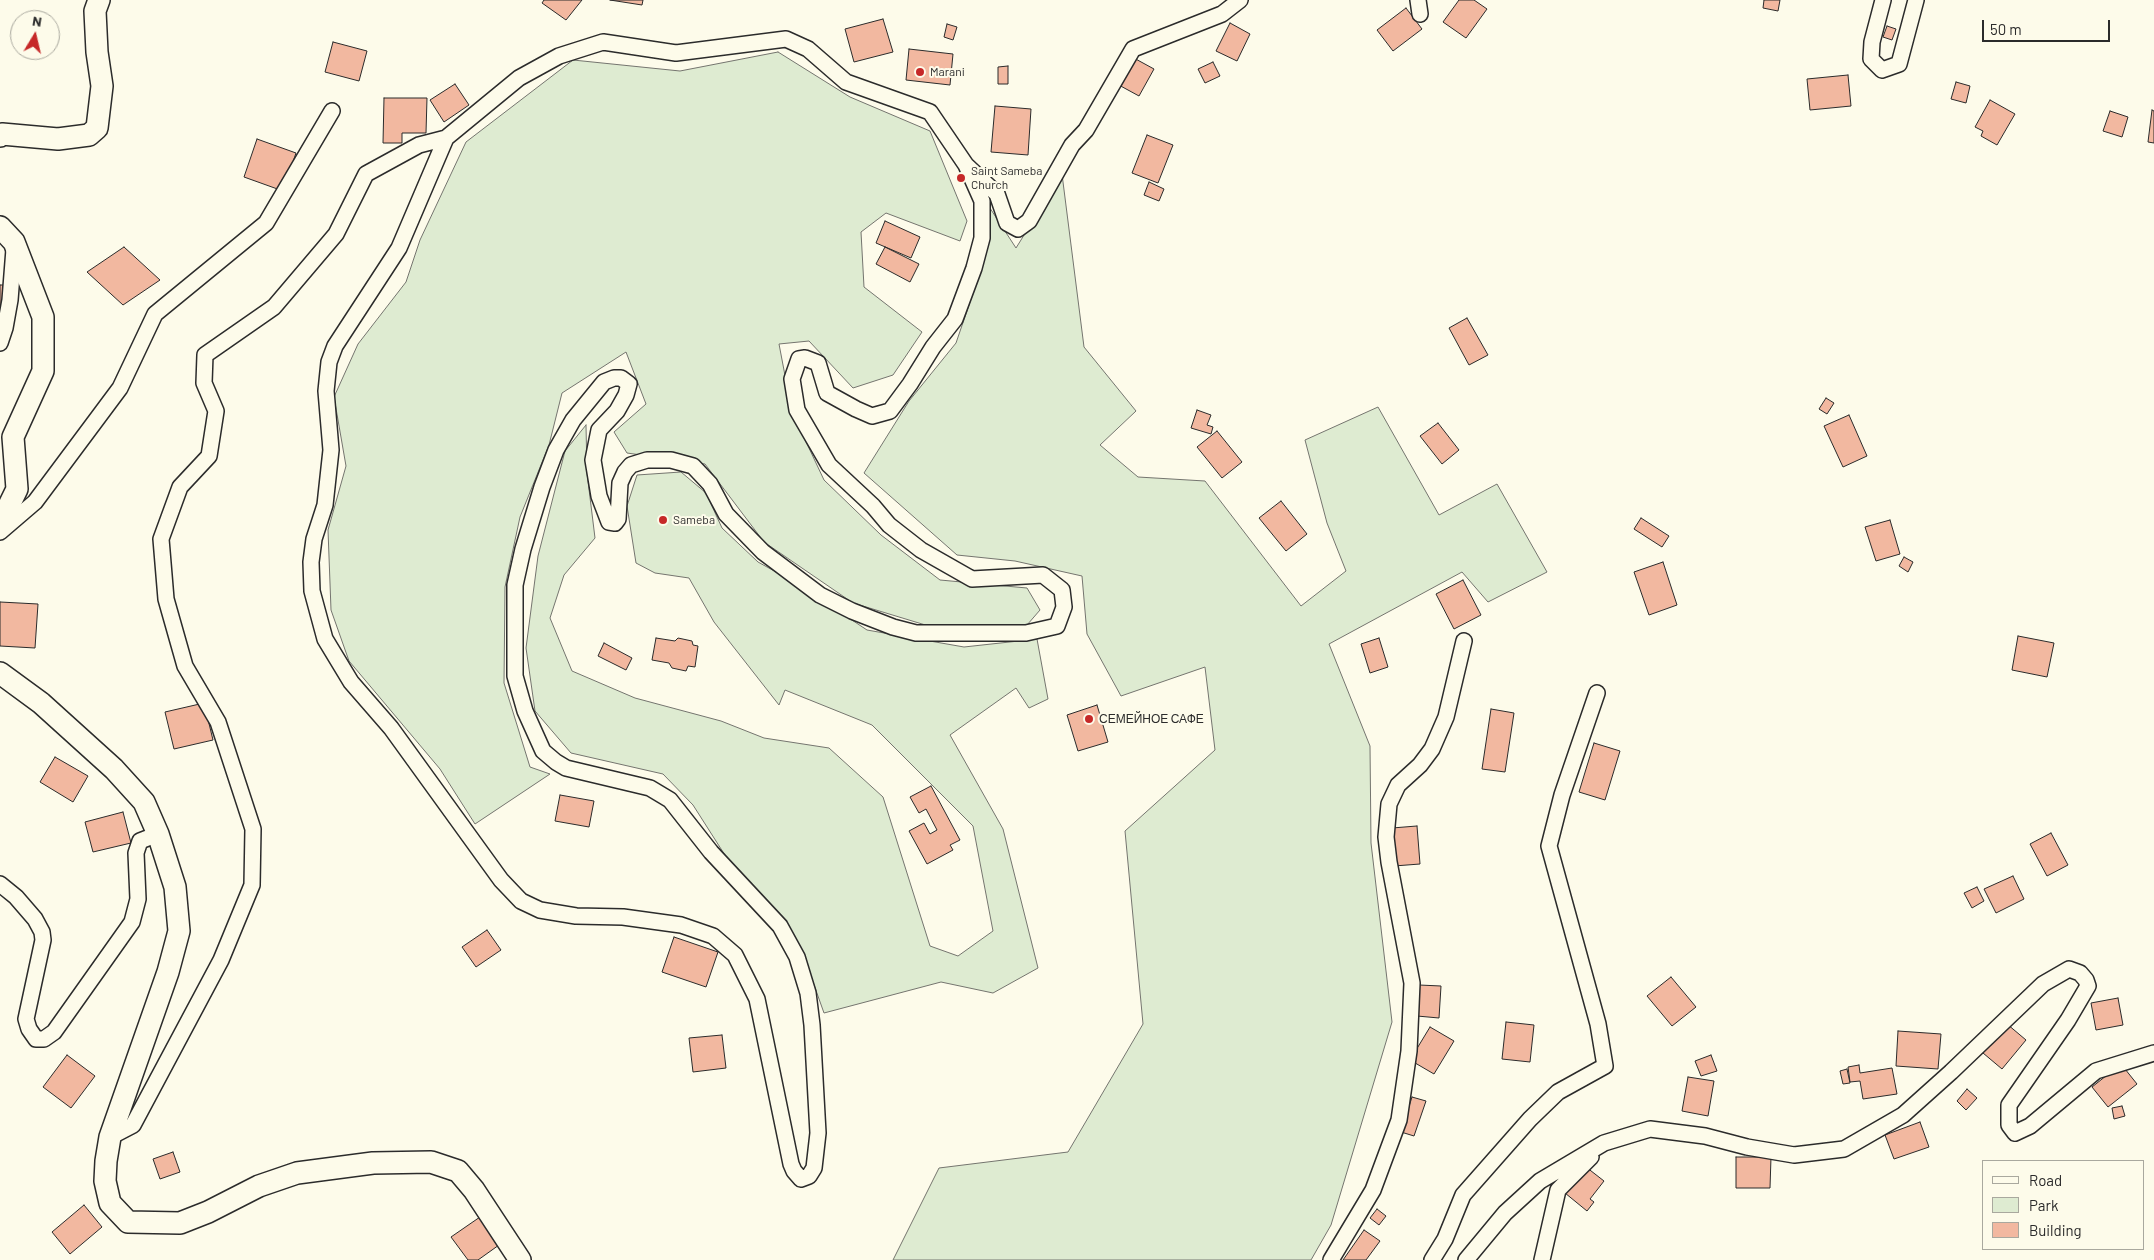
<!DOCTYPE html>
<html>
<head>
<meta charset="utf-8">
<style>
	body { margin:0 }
	#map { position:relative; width:2154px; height:1260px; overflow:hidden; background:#fdfbea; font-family:Barlow,sans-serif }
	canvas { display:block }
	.legend { position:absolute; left:1982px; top:1160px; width:162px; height:90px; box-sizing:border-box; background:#fdfbea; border:1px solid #a9a89e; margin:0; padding:6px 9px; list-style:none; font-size:15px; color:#2b2b2b }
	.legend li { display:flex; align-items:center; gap:10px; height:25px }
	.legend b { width:25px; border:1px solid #a9a89e }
	.north { position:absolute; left:10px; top:10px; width:50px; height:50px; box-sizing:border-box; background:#fdfbea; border:1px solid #a9a89e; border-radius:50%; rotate:9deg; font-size:14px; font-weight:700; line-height:20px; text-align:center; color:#2b2b2b }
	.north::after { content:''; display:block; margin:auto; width:18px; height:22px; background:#c62828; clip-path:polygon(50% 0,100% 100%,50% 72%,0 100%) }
	.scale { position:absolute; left:1982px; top:20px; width:128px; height:22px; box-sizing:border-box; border:2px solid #2b2b2b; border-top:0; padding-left:6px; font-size:15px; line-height:18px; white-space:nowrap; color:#2b2b2b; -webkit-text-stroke:4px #fdfbea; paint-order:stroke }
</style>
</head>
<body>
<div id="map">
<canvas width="2154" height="1260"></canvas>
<ul class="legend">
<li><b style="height:6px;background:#fdfbea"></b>Road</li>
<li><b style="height:14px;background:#deebd1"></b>Park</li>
<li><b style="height:14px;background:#f2b8a0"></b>Building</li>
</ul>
<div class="north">N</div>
<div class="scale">50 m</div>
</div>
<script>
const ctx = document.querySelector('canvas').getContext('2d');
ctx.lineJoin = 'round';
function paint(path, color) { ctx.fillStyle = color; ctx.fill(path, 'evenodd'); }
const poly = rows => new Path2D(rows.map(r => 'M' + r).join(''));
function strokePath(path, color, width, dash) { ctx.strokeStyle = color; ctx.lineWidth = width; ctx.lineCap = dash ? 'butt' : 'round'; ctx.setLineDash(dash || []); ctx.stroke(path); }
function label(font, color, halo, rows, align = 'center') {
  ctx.font = font + ' Barlow,sans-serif'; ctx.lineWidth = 4; ctx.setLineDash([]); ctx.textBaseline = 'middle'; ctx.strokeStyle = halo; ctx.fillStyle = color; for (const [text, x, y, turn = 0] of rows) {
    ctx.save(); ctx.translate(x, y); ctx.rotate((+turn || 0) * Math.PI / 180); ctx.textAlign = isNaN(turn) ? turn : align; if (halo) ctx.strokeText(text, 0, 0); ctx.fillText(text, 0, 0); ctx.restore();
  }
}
const green = poly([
	[778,52,850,97,930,131,967,221,960,241,886,213,861,232,864,287,922,332,893,375,853,388,809,341,779,344,792,412,824,480,881,535,940,580,1027,588,1040,610,1027,625,932,627,853,603,764,542,705,464,627,453,614,432,646,404,626,352,562,393,549,445,520,517,505,587,504,683,530,767,550,774,475,824,440,769,349,661,331,610,328,530,346,466,334,397,358,344,406,282,420,240,466,142,573,60,680,71,778,52],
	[1062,174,1084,347,1136,411,1100,445,1138,477,1205,481,1301,606,1346,571,1327,523,1305,440,1378,407,1439,515,1497,484,1547,572,1488,602,1462,572,1329,644,1370,746,1371,843,1392,1022,1331,1225,1311,1260,893,1260,939,1168,1068,1152,1143,1024,1125,831,1215,750,1205,667,1121,696,1087,634,1082,576,1015,561,957,555,864,473,909,401,956,343,984,261,986,202,1016,248,1062,174],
	[586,425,587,473,595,538,564,575,550,618,572,671,635,698,721,721,764,738,829,748,883,797,930,946,958,956,993,931,973,826,872,725,785,690,779,705,714,622,689,578,655,573,636,563,627,506,637,475,681,472,706,493,722,528,758,562,796,583,867,630,964,647,1037,639,1048,699,1029,708,1016,688,950,735,1003,829,1038,968,993,993,941,982,824,1013,803,954,785,919,730,863,693,805,663,774,571,753,535,711,526,648,538,556,565,451,586,425]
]);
paint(green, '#deebd1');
strokePath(green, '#74746e', 1);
const building = poly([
	[544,0,582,0,566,20,542,3,544,0],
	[610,0,643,0,642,5,610,0],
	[1459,0,1474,0,1487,9,1466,38,1443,22,1459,0],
	[1764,0,1780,0,1778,11,1763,8,1764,0],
	[1406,8,1422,29,1393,51,1377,30,1406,8],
	[883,19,893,52,854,62,845,29,883,19],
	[1230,23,1250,34,1237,61,1216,51,1230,23],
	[947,24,957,27,953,40,944,37,947,24],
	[1887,26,1896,29,1892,40,1883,37,1887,26],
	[333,42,367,51,359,81,325,72,333,42],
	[909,49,953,54,950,85,906,80,909,49],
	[1132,57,1154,69,1139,96,1117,84,1132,57],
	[1213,62,1220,76,1205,83,1198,69,1213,62],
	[1008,66,1008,84,998,84,998,67,1008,66],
	[1848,75,1851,106,1810,110,1807,79,1848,75],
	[1956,82,1970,86,1966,103,1951,99,1956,82],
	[455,84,469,105,444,122,430,100,455,84],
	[384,98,427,98,426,133,402,133,402,143,383,143,384,98],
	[1990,100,2015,114,1997,145,1981,136,1983,131,1975,127,1990,100],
	[995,106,1031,109,1028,155,991,152,995,106],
	[2152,110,2154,111,2154,143,2148,142,2152,110],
	[2110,111,2128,117,2122,137,2103,131,2110,111],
	[1147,135,1173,145,1158,183,1132,173,1147,135],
	[257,139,296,153,283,191,244,177,257,139],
	[1149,182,1164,189,1159,201,1144,195,1149,182],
	[885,221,920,237,911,258,876,243,885,221],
	[124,247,160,280,123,305,87,272,124,247],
	[885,247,919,264,910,282,876,264,885,247],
	[0,285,5,285,0,325,0,285],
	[1467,318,1488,355,1469,365,1449,328,1467,318],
	[1826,398,1834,403,1827,414,1819,409,1826,398],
	[1197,410,1211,415,1207,425,1213,427,1211,434,1191,428,1197,410],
	[1849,415,1867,456,1843,467,1824,426,1849,415],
	[1438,423,1459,450,1442,464,1420,436,1438,423],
	[1217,431,1242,462,1222,478,1197,447,1217,431],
	[1281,501,1307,534,1286,551,1259,518,1281,501],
	[1641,518,1669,536,1662,547,1634,529,1641,518],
	[1890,520,1900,554,1876,561,1865,527,1890,520],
	[1904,557,1913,562,1908,572,1899,566,1904,557],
	[1663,562,1677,605,1649,615,1634,572,1663,562],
	[1463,580,1481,615,1454,629,1436,594,1463,580],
	[0,602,38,604,35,648,0,646,0,602],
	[2018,636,2054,643,2047,677,2012,670,2018,636],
	[656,638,675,641,678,638,692,641,693,645,698,646,695,667,688,666,686,671,672,668,669,663,652,660,656,638],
	[1379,638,1388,667,1370,673,1361,644,1379,638],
	[604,643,632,658,626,670,598,656,604,643],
	[204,703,213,740,174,749,165,712,204,703],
	[1097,705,1108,742,1078,751,1067,715,1097,705],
	[1491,709,1514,713,1505,772,1482,769,1491,709],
	[1594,743,1620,751,1605,800,1579,792,1594,743],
	[55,757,88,776,73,802,40,782,55,757],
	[931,786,960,840,950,845,953,850,927,864,909,831,924,823,930,834,937,830,926,809,919,813,910,797,931,786],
	[560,795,594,801,589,827,555,821,560,795],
	[123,812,131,843,93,852,85,822,123,812],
	[1417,826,1420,864,1394,866,1392,828,1417,826],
	[2051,833,2068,865,2047,876,2030,844,2051,833],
	[2013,876,2024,899,1996,913,1984,889,2013,876],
	[1977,887,1984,901,1972,908,1964,893,1977,887],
	[487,930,501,950,476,967,462,947,487,930],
	[674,937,718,952,706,987,662,972,674,937],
	[1671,977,1696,1007,1672,1026,1647,996,1671,977],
	[1419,985,1441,986,1439,1018,1417,1016,1419,985],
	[2118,998,2123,1025,2096,1030,2091,1003,2118,998],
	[1506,1022,1534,1025,1530,1062,1502,1059,1506,1022],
	[2007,1024,2026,1040,2002,1069,1983,1053,2007,1024],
	[1430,1027,1454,1041,1434,1074,1410,1060,1430,1027],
	[1898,1031,1941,1034,1938,1069,1896,1066,1898,1031],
	[722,1035,726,1068,693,1072,689,1038,722,1035],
	[67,1055,95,1076,71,1108,43,1087,67,1055],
	[1711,1055,1717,1071,1701,1076,1695,1061,1711,1055],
	[2121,1064,2137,1084,2108,1107,2092,1087,2121,1064],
	[1859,1065,1860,1073,1892,1068,1897,1094,1863,1099,1860,1081,1850,1082,1848,1067,1859,1065],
	[1847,1069,1850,1083,1843,1084,1840,1071,1847,1069],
	[1688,1077,1714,1081,1708,1116,1682,1111,1688,1077],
	[1967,1089,1977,1098,1966,1110,1957,1101,1967,1089],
	[1412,1097,1426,1101,1414,1136,1401,1132,1412,1097],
	[2122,1106,2125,1116,2114,1119,2112,1108,2122,1106],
	[1920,1122,1929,1147,1894,1159,1885,1135,1920,1122],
	[173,1152,180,1172,160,1179,153,1159,173,1152],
	[1736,1157,1771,1157,1770,1188,1736,1188,1736,1157],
	[1586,1167,1604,1181,1590,1199,1594,1202,1587,1211,1565,1193,1586,1167],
	[84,1205,102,1227,70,1254,52,1232,84,1205],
	[1377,1209,1386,1216,1379,1225,1370,1218,1377,1209],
	[480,1217,499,1245,478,1260,468,1260,451,1237,480,1217],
	[1364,1230,1380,1241,1366,1260,1343,1260,1364,1230]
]);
paint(building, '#f2b8a0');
strokePath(building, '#2b2b2b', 1);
const street = poly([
	[1418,0,1420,14],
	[1883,0,1872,42,1871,59,1882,70,1899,64,1916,0],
	[446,138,399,248,335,346,329,362,326,391,331,450,325,505,314,539,311,562,312,591,325,639,351,682,391,728,501,880,521,901,540,910,576,916,623,917,681,925,713,936,735,955,757,999,791,1164,794,1171,801,1179,809,1176,814,1168,818,1133,812,1025,808,993,797,957,780,926,711,852,670,800,650,788,566,768,556,762,543,751,525,711,515,676,515,585,523,549,542,487,556,450,573,420,604,382,614,378,621,378,629,384,626,395,617,411,599,430,593,460,599,496,609,522,615,523,618,519,620,483,625,472,631,465,647,460,671,460,693,466,710,484,726,514,763,552,820,595,852,611,893,627,916,633,1026,633,1057,626,1064,607,1062,590,1043,575,972,579,921,550,889,525,873,506,829,465,797,410,792,379,799,359,805,358,818,363,827,393,856,409,872,416,890,411,910,384,933,347,955,319,974,268,982,238,982,201,966,165],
	[0,343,5,328,10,300,14,249],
	[0,532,35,502,120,388,155,314,266,223,332,111],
	[0,884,16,897,35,919,42,932,43,940,26,1019,29,1029,36,1039,44,1039,54,1032,132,922,138,899,136,853,140,841,158,834],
	[110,1137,133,1125,221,960,252,885,253,829,218,722,185,666,166,599,161,539,180,487,209,456,216,411,204,383,205,355,274,307,336,234,366,174,419,145,446,138,519,78,559,56,603,42,676,53,786,39,808,49,846,82,930,112,966,165,997,194,1007,223,1018,229,1029,221,1072,145,1086,130,1133,49,1222,14,1240,0],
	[1331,1260,1373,1190,1399,1120,1409,1051,1412,983,1389,862,1386,837,1389,804,1398,785,1420,765,1432,749,1446,717,1464,641],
	[1432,1260,1445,1239,1463,1195,1530,1119,1558,1092,1605,1066,1598,1024,1549,846,1562,795,1597,693],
	[1466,1260,1505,1213,1540,1181,1604,1143,1650,1129,1705,1136,1747,1147,1794,1155,1844,1149,1903,1115,1951,1072,2043,984,2069,969,2080,973,2086,980,2088,986,2068,1020,2009,1105,2009,1125,2015,1133,2030,1126,2096,1071,2154,1053],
	[1542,1260,1558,1190,1591,1157]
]);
const secondary = poly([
	[0,136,2,134,58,139,89,135,97,128,102,86,97,52,95,11,99,0],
	[0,227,14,242,43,317,43,371,13,437,17,489,0,524],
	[0,673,41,703,114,769,144,802,158,834,175,887,179,931,168,972,110,1137,106,1161,105,1181,110,1203,128,1222,180,1223,208,1212,259,1186,297,1173,373,1163,431,1162,458,1171,474,1190,520,1260]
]);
strokePath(street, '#2b2b2b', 18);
strokePath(secondary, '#2b2b2b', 24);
strokePath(street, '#fdfbea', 15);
strokePath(secondary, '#fdfbea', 21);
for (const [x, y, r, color] of [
	[920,72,5,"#c62828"],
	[961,178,5,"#c62828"],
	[663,520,5,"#c62828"],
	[1089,719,5,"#c62828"]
]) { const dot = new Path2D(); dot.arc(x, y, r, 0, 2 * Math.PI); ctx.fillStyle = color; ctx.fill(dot); strokePath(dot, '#fdfbea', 2); }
label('12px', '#2b2b2b', '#fdfbea', [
	["Marani",930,72],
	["Saint Sameba",971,171],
	["Church",971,185],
	["Sameba",673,520],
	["СЕМЕЙНОЕ САФЕ",1099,719]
], 'left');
</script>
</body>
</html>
